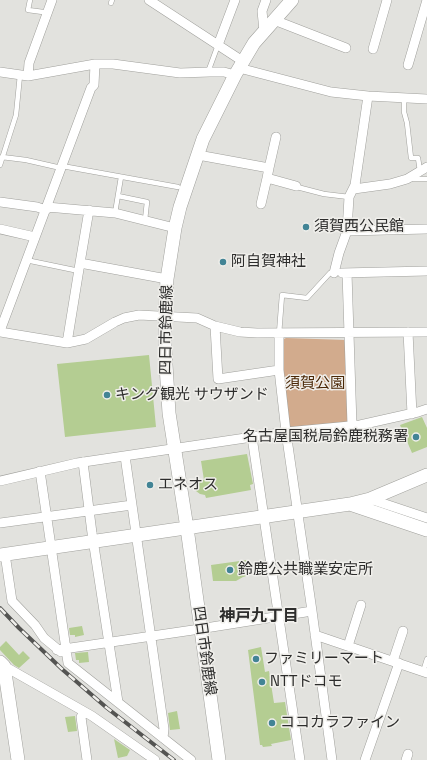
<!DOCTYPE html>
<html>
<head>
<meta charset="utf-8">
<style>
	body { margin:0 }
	canvas { display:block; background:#e2e2de }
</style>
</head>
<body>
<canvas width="427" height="760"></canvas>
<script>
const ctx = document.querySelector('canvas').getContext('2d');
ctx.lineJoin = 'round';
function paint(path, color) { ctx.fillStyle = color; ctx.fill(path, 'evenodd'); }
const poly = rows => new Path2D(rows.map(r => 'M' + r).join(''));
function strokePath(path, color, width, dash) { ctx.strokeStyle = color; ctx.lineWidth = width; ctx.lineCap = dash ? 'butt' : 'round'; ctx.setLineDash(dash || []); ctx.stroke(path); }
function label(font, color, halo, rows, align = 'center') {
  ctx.font = font + ' "Space Grotesk","Noto Sans JP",sans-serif'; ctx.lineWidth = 3; ctx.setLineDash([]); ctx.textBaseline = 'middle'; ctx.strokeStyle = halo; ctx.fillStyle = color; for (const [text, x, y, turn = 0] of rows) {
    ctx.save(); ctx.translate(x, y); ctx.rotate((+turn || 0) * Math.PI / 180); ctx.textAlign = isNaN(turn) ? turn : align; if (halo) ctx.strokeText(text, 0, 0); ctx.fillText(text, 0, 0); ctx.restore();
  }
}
paint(poly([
	[286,338,346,340,348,420,345,423,293,428,288,426,283,379,282,340]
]), '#d2ab8d');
strokePath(poly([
	[378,507,417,520]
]), '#7db286', 15);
paint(poly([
	[149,355,156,427,65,437,57,364],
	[422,417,427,428,427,447,412,453,400,425],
	[247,454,253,484,250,485,251,490,206,498,205,495,200,494,196,491,194,485,195,481,204,480,201,461],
	[247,560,250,575,243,577,236,581,213,581,211,565],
	[82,626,84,635,75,637,75,635,70,635,69,628],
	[6,641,19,655,23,651,30,658,19,668,14,665,0,650,0,647],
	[261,647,265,672,269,671,274,703,285,702,291,740,271,744,272,746,263,747,262,745,260,745,248,650],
	[88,652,89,662,79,663,79,660,76,660,75,653],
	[177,711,180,729,170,730,168,713],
	[75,716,77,731,68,732,65,717],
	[114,739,130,750,127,756,118,758]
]), '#b4cd92');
const lane = poly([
	[30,0,28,10,43,12,47,15],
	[111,3,112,0],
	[208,72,218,45],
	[404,98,404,112,407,123,411,158,418,158,420,171],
	[2,157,26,160,61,168],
	[0,165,16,115,20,75],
	[62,166,178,187],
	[411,179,427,179],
	[296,186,297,187,324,194,349,197],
	[118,196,147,202,145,220],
	[115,213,121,177],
	[26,260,79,271],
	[279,334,282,295,307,298,330,273],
	[423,672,427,659]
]);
const street = poly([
	[149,0,244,62],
	[274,20,346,48],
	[264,31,262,11,266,0],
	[218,45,235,0],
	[373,49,387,0],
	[408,65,427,0],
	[239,68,331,92,368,96,427,99],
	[0,72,28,76,95,64,113,64,180,73,210,72,224,72,235,75],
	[28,76,29,63,52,0],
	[198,155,269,168,267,178,296,186],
	[269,168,276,137],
	[354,189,390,184,407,179,427,167],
	[0,202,37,207,46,210],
	[261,204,267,178],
	[47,207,115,213,175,228],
	[89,210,80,263,167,279],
	[0,229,35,237],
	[347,231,427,229],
	[334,273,339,253,347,231,349,197,355,185,368,96],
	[342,273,427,271],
	[347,273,352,425],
	[215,326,218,379,279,370],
	[0,331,91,88,94,85,95,64],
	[0,332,67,343,86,339,115,322,124,318,139,315,197,318,215,326,240,332,257,333,427,332],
	[408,332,412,414],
	[279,334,279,370,286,432,312,611,332,760],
	[67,343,80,263],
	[252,437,300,760],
	[125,456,164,729,163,738],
	[83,462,92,533,118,702],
	[40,471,68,663,191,760],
	[0,481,77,463,286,432,360,425,418,412,427,409],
	[370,499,427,518],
	[0,523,132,505],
	[5,554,12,601,35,625,44,638,61,652],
	[315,635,427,673],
	[348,646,361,605],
	[57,650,193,630,312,611],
	[393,661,403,631],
	[4,666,92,716,155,760],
	[84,713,81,717,87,760],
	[365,760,399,663],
	[406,760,408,754]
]);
const secondary = poly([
	[350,504,427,530],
	[0,555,350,504,370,499,427,475],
	[0,662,4,666,18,760],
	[219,760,187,528,169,413,165,349,165,316,167,279,175,228,180,207,203,139,235,75,254,43,292,0]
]);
strokePath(lane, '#a0a09c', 5.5);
strokePath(street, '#a0a09c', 10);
strokePath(secondary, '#a0a09c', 14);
strokePath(lane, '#fff', 4.5);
strokePath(street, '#fff', 9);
strokePath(secondary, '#fff', 13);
const rail = poly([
	[0,608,19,628,63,670,107,708,174,760]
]);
strokePath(rail, '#545452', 4);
strokePath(rail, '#f0efeb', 2.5, [8]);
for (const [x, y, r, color] of [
	[306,227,4,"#428495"],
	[223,262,4,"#428495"],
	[107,395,4,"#428495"],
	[416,437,4,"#428495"],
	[150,485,4,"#428495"],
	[230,570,4,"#428495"],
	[256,659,4,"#428495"],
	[262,682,4,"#428495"],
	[272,723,4,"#428495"]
]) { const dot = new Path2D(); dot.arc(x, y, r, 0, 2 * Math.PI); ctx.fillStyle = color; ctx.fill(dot); strokePath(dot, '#f0efeb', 1.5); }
label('15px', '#2d2d2c', '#f0efeb', [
	["須賀西公民館",314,227],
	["阿自賀神社",231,262],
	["キング観光 サウザンド",115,395],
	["名古屋国税局鈴鹿税務署",408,437,"right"],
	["エネオス",158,485],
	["鈴鹿公共職業安定所",238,570],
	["ファミリーマート",264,659],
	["NTTドコモ",270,682],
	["ココカラファイン",280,723]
], 'left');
label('15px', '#2d2d2c', '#f0efeb', [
	["四日市鈴鹿線",167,330,-89],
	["四日市鈴鹿線",204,651,82]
]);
label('15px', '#4b2807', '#f0efeb', [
	["須賀公園",315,384]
]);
label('bold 16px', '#2d2d2c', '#f0efeb', [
	["神戸九丁目",259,617]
]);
</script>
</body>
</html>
